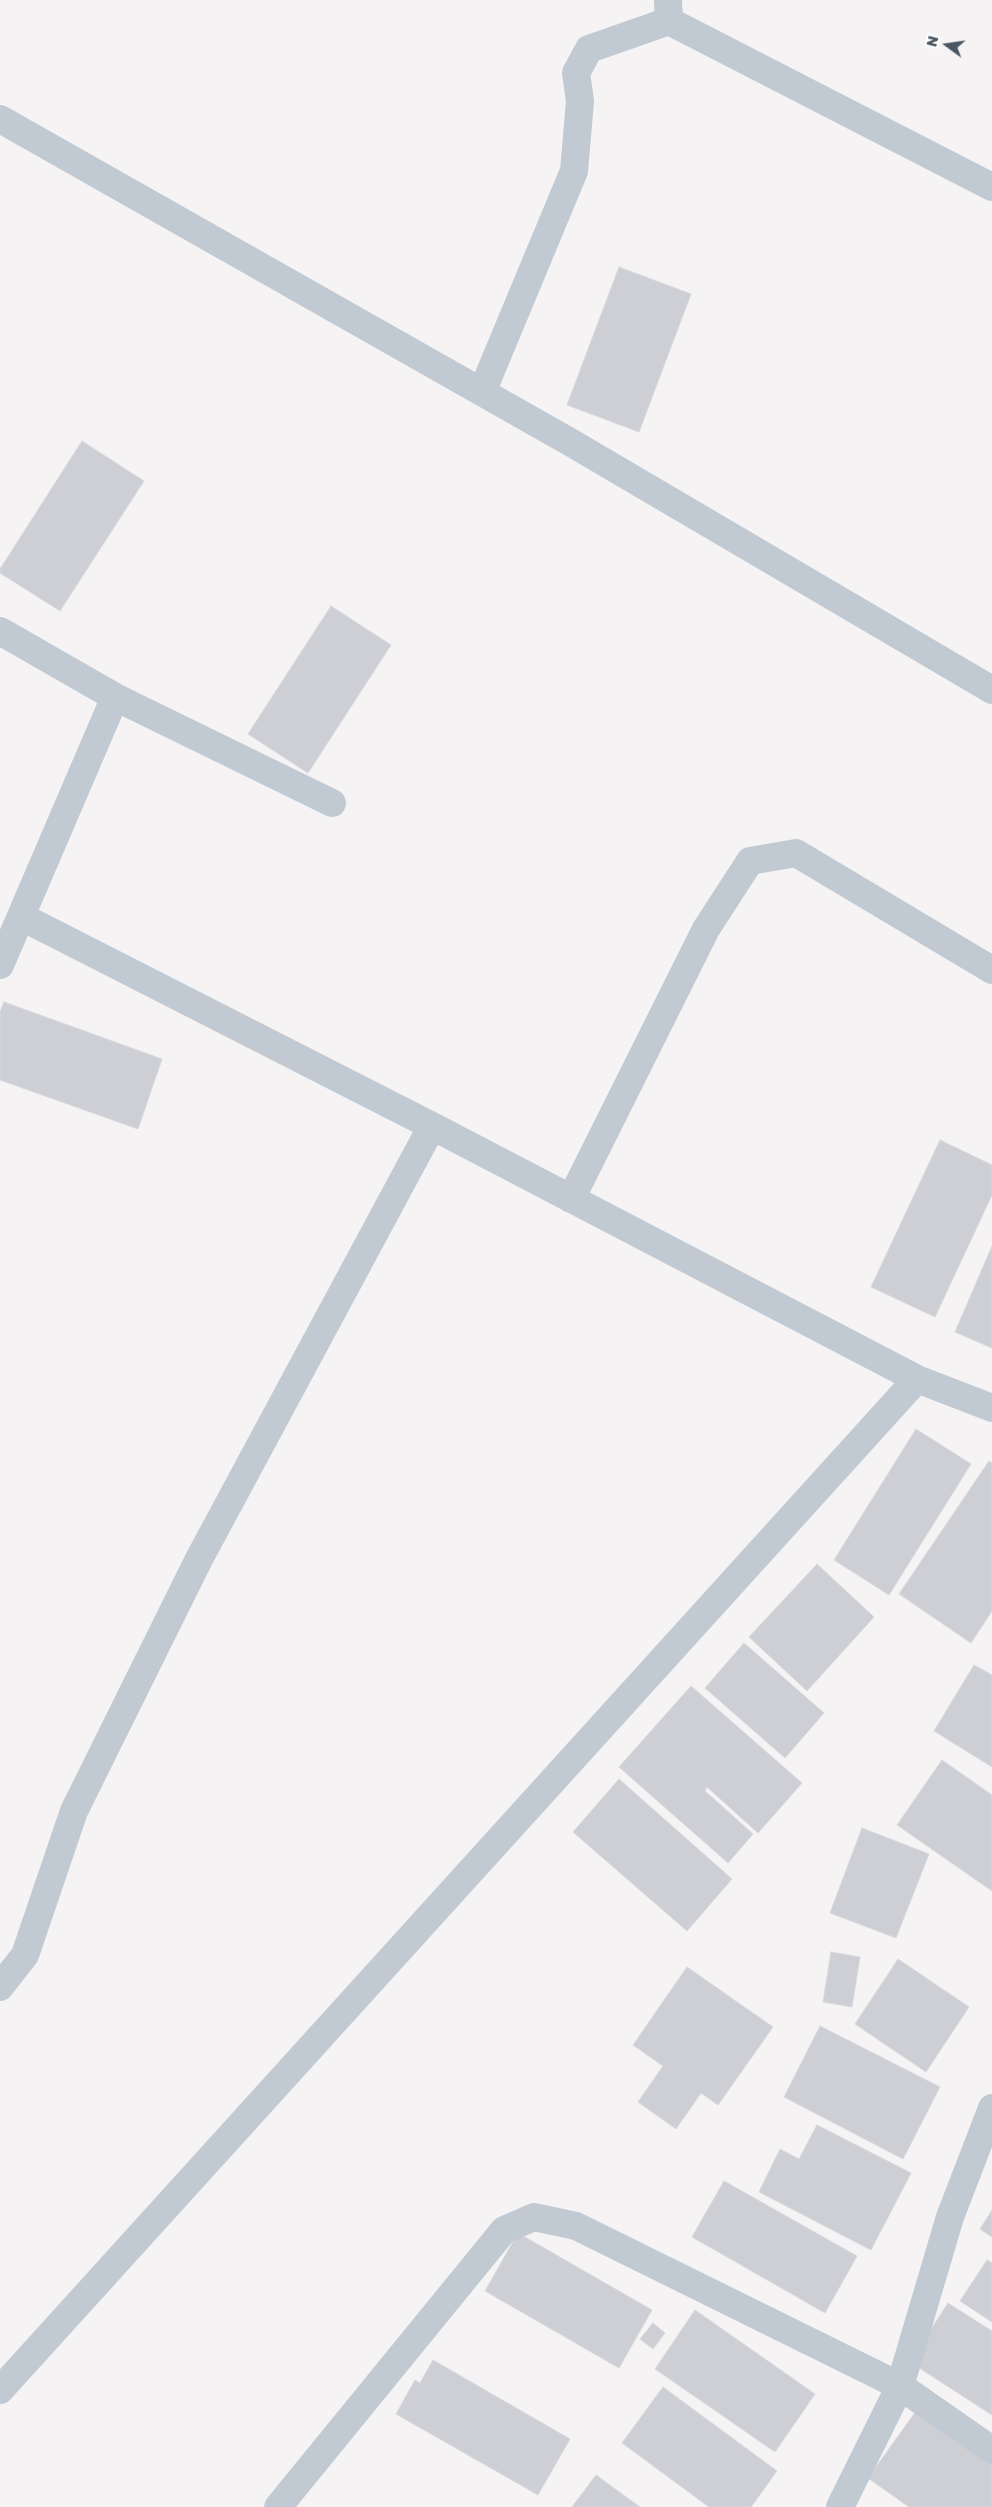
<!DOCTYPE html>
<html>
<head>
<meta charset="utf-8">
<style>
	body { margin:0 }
	#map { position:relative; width:992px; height:2507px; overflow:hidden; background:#f5f3f3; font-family:"Golos Text",sans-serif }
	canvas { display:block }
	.north { position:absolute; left:922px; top:20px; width:50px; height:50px; -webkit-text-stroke:4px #fff; paint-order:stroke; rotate:284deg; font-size:14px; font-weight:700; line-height:20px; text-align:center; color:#4a5661 }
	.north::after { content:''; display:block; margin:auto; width:18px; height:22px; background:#4a5661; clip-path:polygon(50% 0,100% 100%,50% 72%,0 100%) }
</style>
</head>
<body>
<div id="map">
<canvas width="992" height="2507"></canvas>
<div class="north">N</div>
</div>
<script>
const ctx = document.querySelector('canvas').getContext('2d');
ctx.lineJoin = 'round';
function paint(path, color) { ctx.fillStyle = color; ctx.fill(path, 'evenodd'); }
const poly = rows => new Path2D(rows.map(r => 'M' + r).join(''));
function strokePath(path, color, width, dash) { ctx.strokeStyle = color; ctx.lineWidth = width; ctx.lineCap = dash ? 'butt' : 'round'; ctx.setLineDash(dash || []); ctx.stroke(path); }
const building = poly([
	[619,267,691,294,639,432,567,405,619,267],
	[82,441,144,481,60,611,0,573,0,569,82,441],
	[331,606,391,645,308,773,248,734,331,606],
	[4,1002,162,1059,138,1129,0,1080,0,1012,4,1002],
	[940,1140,992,1165,992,1195,935,1317,871,1287,940,1140],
	[992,1246,992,1348,955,1332,992,1246],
	[916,1429,971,1464,889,1595,834,1560,916,1429],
	[989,1461,992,1463,992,1611,971,1643,899,1594,989,1461],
	[817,1564,874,1617,807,1691,749,1637,817,1564],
	[744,1643,824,1713,785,1758,705,1688,744,1643],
	[974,1665,992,1675,992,1767,934,1731,974,1665],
	[691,1686,802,1783,758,1833,707,1787,705,1791,753,1834,728,1863,619,1767,691,1686],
	[942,1760,992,1795,992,1891,897,1825,942,1760],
	[619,1779,732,1879,687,1931,573,1832,619,1779],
	[862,1828,929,1854,896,1938,830,1913,862,1828],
	[831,1952,860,1957,852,2007,823,2002,831,1952],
	[898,1959,969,2007,926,2072,855,2024,898,1959],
	[687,1967,773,2027,718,2105,701,2093,676,2129,638,2102,663,2066,633,2045,687,1967],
	[820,2026,940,2087,903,2159,784,2097,820,2026],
	[817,2125,911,2173,871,2250,759,2192,780,2149,799,2159,817,2125],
	[724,2181,857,2256,825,2313,692,2237,724,2181],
	[992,2210,992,2237,980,2229,992,2210],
	[518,2233,652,2310,619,2368,485,2291,518,2233],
	[987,2260,992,2263,992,2322,960,2301,987,2260],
	[948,2303,992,2331,992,2415,910,2362,948,2303],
	[695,2310,815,2394,775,2452,655,2369,695,2310],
	[653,2323,665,2333,653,2349,640,2339,653,2323],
	[433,2360,570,2439,538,2495,396,2414,415,2380,420,2383,433,2360],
	[663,2387,777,2471,751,2507,709,2507,622,2443,663,2387],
	[919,2407,992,2459,992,2507,909,2507,868,2478,919,2407],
	[596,2475,640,2507,572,2507,596,2475]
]);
paint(building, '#cdcfd5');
strokePath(building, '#d7d9de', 1);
strokePath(poly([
	[668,0,669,21,992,187],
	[0,119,570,442,992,690],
	[482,392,574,171,580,101,576,73,589,49,669,21],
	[0,631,115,697,332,803],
	[22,917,432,1126,917,1379,992,1408],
	[0,965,115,697],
	[571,1199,706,929,750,861,796,853,992,970],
	[0,1987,25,1955,74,1811,199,1559,432,1126],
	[0,2390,917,1379],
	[278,2507,504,2230,534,2217,576,2226,900,2386,992,2450],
	[840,2507,900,2386,950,2217,992,2108]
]), '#c1cad2', 28);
</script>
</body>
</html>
